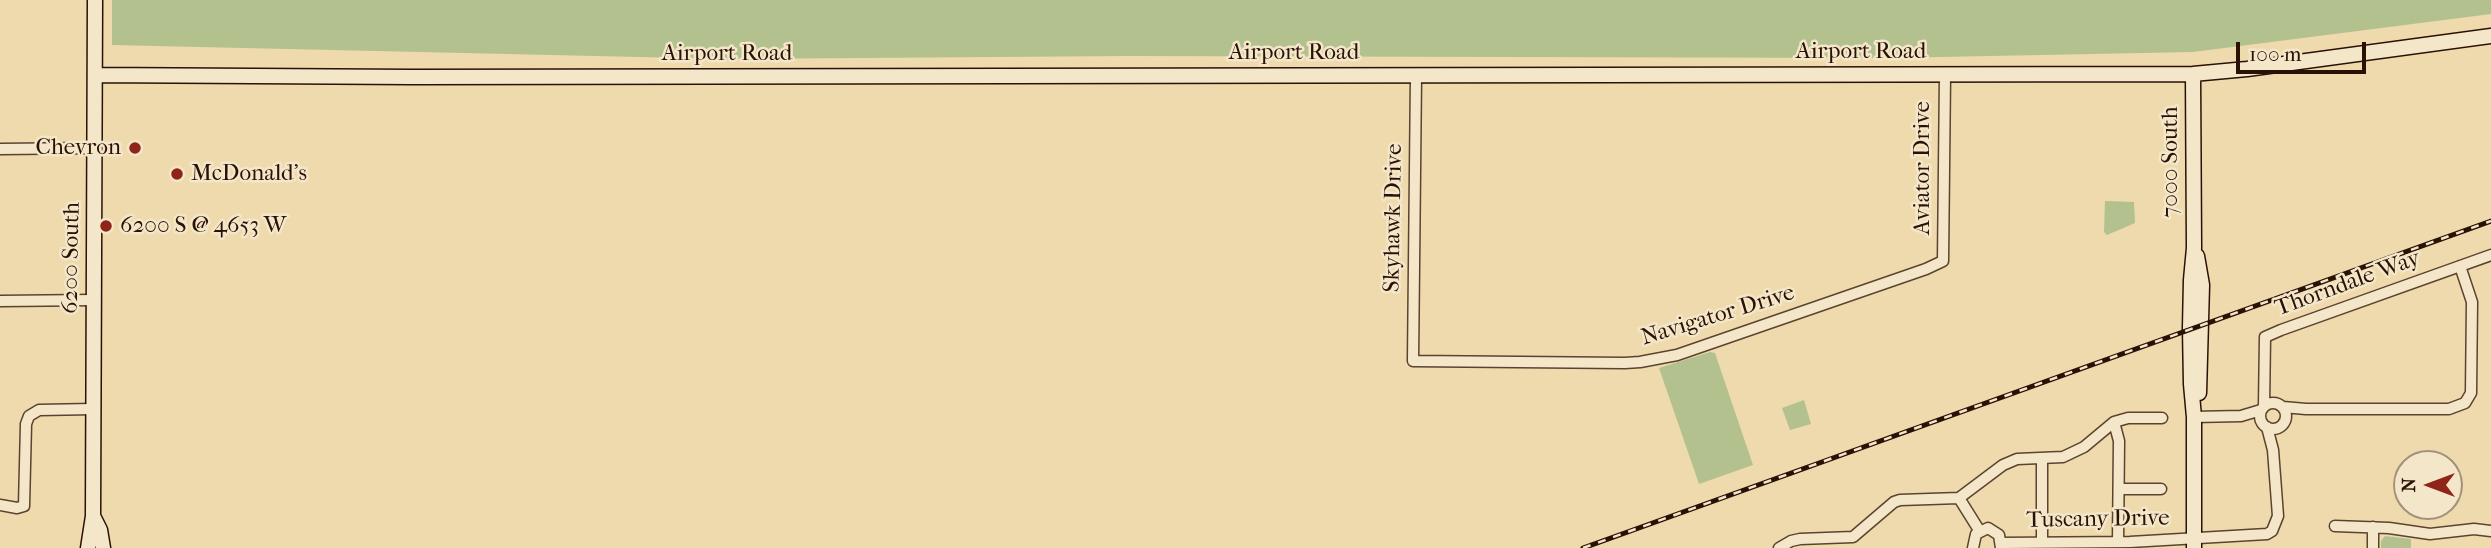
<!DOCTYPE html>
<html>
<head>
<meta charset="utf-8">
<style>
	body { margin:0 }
	#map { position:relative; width:2491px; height:548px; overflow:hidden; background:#eedaac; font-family:"IM FELL French Canon",serif }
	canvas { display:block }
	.north { position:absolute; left:2393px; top:450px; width:70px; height:70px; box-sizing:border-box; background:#f4e7c9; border:2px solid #a3917b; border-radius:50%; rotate:270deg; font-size:19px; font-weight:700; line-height:28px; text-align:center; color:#2a1106 }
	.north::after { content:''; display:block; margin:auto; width:24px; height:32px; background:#8f2418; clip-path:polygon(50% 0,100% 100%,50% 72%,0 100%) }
	.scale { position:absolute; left:2236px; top:42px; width:130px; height:32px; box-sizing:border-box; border:4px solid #2a1106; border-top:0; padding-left:9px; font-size:21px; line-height:24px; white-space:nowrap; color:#2a1106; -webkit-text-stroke:5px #f4e7c9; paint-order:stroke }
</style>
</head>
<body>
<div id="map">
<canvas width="2491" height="548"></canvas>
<div class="north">N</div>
<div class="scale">100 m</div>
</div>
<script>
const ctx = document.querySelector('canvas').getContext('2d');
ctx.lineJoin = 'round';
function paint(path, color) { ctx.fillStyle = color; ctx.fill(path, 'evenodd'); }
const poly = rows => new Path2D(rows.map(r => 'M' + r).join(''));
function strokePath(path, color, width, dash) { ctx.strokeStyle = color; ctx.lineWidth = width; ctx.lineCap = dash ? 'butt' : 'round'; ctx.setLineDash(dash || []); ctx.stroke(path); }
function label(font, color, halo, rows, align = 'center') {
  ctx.font = font + ' "IM FELL French Canon",serif'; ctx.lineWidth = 5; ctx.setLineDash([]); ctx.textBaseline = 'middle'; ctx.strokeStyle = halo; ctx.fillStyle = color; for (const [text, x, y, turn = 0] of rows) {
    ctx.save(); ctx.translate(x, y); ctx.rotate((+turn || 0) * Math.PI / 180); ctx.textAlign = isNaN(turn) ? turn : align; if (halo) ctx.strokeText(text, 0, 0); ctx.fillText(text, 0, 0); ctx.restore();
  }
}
paint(poly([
	[112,0,2491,0,2491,14,2193,52,1889,58,1129,56,727,59,112,45],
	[2105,201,2134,202,2135,223,2107,235,2104,232],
	[1710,352,1715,353,1716,356,1753,465,1699,484,1659,368],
	[1804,400,1811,424,1790,430,1782,408],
	[2385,536,2411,539,2411,548,2381,548,2381,541]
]), '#b3c18e');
const street = poly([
	[1416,75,1413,361,1625,363,1640,362,1677,355,1926,269,1943,261,1945,75],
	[0,149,95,148],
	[0,301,94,300],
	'2260 416a13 13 0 1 1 26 0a13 13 0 1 1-26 0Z',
	[2264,406,2265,337,2281,330,2491,255],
	[2283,407,2306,409,2449,409,2465,403,2471,393,2472,302,2460,266],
	[2194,417,2241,416,2261,410],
	[2114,422,2119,441,2118,542],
	[2042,459,2042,542],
	[2119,489,2161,489],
	[1959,498,1979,530],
	[0,505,17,508,24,506,26,424,29,416,39,410,93,409],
	[2335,526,2389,528,2430,534,2474,529,2491,531],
	[2373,527,2373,548],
	[2002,543,2130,542,2267,534,2272,531,2278,516,2273,450,2267,427],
	[1779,548,1791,541,1800,539,1853,537,1894,502,1900,500,1959,498,2003,465,2017,459,2063,457,2084,447,2114,422,2128,418,2162,418],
	[1973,548,1976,534,1988,528,1999,535,2001,548]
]);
const secondary = poly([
	[2193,74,2194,248,2191,280,2190,328,2191,384,2194,417,2194,548],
	[95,75,413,77,2193,74,2247,69,2491,36],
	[2197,256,2202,285,2199,393],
	[93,516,100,530,103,548],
	[88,548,93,516,95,0]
]);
strokePath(street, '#5b4330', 13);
strokePath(secondary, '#2a1106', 17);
strokePath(street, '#f4e7c9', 10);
strokePath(secondary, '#f4e7c9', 14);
const rail = poly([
	[1583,548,2491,221]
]);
strokePath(rail, '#2a1106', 5);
strokePath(rail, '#f4e7c9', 2.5, [8]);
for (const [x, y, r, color] of [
	[135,148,7,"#8f2418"],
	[177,174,7,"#8f2418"],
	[106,226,7,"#8f2418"]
]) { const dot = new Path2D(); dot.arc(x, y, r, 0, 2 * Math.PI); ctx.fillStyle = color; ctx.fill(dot); strokePath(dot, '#f4e7c9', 2.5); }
label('23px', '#2a1106', '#f4e7c9', [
	["Airport Road",1861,52],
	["Airport Road",1294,53],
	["Airport Road",727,54],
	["7000 South",2171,162,-90],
	["Aviator Drive",1923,168,-90],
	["Skyhawk Drive",1394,218,-89],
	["6200 South",72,258,-89],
	["Thorndale Way",2348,284,-20],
	["Navigator Drive",1718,316,-17],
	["Tuscany Drive",2098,520,-1]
]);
label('23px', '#2a1106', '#f4e7c9', [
	["Chevron",121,148,"right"],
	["McDonald's",191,174],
	["6200 S @ 4653 W",120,226]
], 'left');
</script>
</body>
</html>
